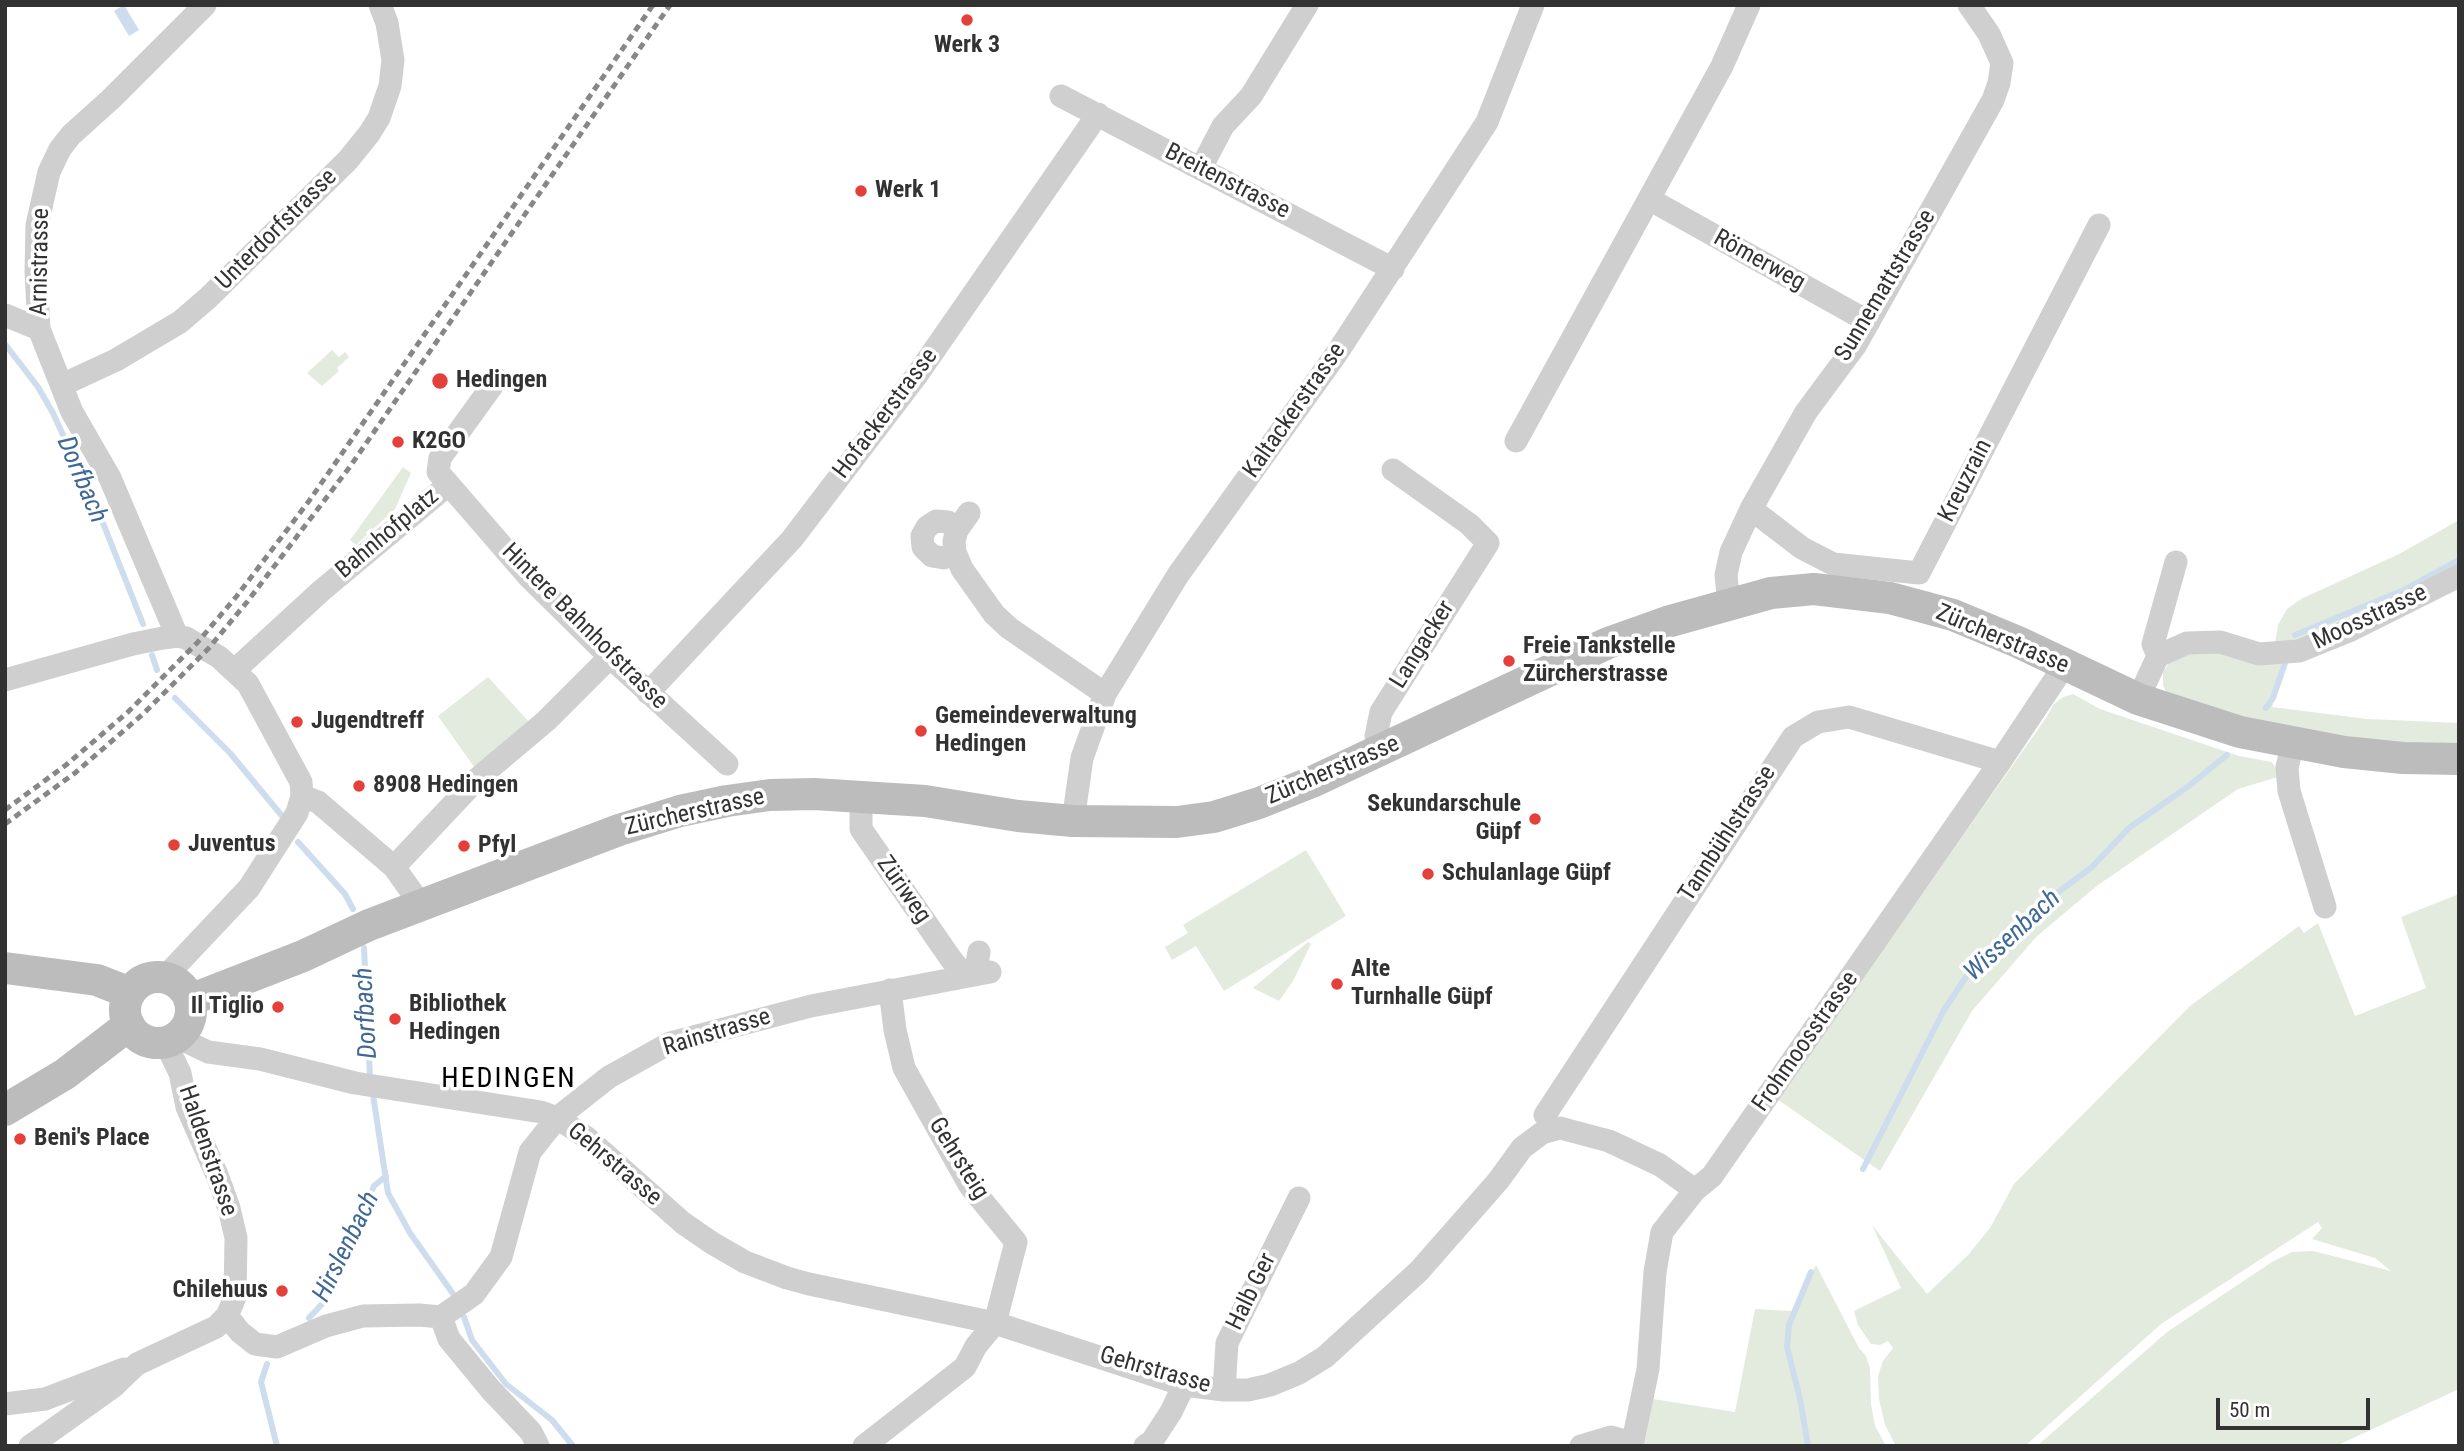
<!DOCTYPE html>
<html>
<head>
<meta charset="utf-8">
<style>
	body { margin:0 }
	#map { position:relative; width:2464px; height:1451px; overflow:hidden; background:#fff; font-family:"Roboto Condensed",sans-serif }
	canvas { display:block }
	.frame { position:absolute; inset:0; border:7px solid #323232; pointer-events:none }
	.scale { position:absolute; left:2216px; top:1398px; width:154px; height:32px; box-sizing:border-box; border:4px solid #323232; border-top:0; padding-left:9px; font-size:21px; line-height:24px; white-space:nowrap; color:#323232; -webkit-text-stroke:5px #fff; paint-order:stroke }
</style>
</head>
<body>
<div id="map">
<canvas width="2464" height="1451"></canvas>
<div class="frame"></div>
<div class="scale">50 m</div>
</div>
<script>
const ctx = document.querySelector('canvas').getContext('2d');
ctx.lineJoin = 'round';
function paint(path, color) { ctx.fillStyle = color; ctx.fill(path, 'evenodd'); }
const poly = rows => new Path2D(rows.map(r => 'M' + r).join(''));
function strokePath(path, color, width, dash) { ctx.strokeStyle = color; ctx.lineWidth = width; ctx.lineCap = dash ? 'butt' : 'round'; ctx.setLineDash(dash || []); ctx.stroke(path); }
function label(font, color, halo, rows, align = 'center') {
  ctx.font = font + ' "Roboto Condensed",sans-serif'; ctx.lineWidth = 7; ctx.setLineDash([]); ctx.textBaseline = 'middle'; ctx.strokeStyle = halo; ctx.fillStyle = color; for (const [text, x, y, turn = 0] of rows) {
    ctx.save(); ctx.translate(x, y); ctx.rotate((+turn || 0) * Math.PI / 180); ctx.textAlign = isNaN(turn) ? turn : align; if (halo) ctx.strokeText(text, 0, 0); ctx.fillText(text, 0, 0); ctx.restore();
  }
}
paint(poly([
	[332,350,339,357,345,352,349,357,337,368,339,371,322,386,307,373],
	[403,467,411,473,395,509,356,545,350,540],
	[2459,520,2459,566,2374,609,2294,642,2275,644,2278,625,2287,609,2301,599,2399,554],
	[2202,649,2286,662,2272,707,2367,719,2459,723,2459,747,2367,741,2218,712,2168,696,2163,685,2163,672,2172,659],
	[488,677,530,723,477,771,438,716],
	[2073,694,2100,709,2239,756,2272,762,2281,776,2238,789,2098,885,2037,936,1972,1011,1880,1171,1777,1099,2046,718,2053,705,2063,697],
	[1306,850,1346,916,1224,991,1196,946,1172,960,1165,947,1188,933,1183,925],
	[2459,894,2459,1389,2336,1446,2037,1446,2167,1332,2272,1262,2292,1252,2313,1251,2391,1271,2375,1258,2312,1239,2322,1228,2318,1222,2161,1324,2025,1446,1896,1446,1885,1425,1879,1399,1878,1376,1883,1361,1893,1348,1888,1341,1880,1345,1871,1344,1858,1325,1854,1311,1901,1288,1872,1225,1927,1294,1968,1255,1990,1228,2014,1184,2190,1006,2299,926,2304,933,2318,923,2355,1016,2426,988,2401,917],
	[1308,942,1311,944,1293,981,1279,1001,1253,988],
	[1816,1265,1859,1348,1866,1356,1870,1368,1871,1404,1875,1426,1886,1446,1644,1446,1653,1399,1735,1412,1755,1309,1792,1311]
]), '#e3ebde');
paint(poly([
	[124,5,139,30,129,36,114,11]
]), '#cedded');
strokePath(poly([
	[5,344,38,387,53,413,105,528,143,624],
	[2295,635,2404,590,2459,560],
	[152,655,157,670],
	[175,698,230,753,282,816],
	[2266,708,2273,698,2286,660],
	[298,842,345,894,353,909],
	[364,948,370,1078],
	[373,1095,388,1193,410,1233,456,1298],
	[1863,1169,1944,1010,1972,968,2037,908,2092,867,2129,828,2190,785,2227,755],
	[464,1317,472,1340,506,1384,552,1420,573,1446],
	[309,1318,322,1304,374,1186,386,1176],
	[267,1364,261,1382,277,1446],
	[1808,1446,1800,1399,1787,1347,1789,1325,1811,1272]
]), '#cedded', 6);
strokePath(poly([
	[1061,96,1393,269],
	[1201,168,1223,126,1251,96,1307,5],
	[1649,199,1869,322],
	[5,315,39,329],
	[497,379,440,458,438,472,528,576,610,657,727,764],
	[62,385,116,360,180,322,208,298,348,160,369,134,379,118,390,86,393,60,387,23,380,5],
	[1516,441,1722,66,1749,5],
	[1751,509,1802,548,1833,564,1919,573,2099,225],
	[969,513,957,530,954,541,955,552,962,569,994,614,1009,628,1105,694],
	[955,552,944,558,932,556,923,547,922,536,927,527,936,521,948,522,957,530],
	[1729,604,1726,575,1731,552,1751,509,1806,412,1855,346,1993,100,1999,83,2002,63,1989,34,1969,5],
	[177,636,110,478,72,412,39,329,36,272,37,225,49,172,60,149,71,135,111,99,205,5],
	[2158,656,2153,644,2176,562],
	[235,670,321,591,448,485],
	[5,680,133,644,163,638,177,636,186,638,219,657,248,684,301,782,302,796,297,813,249,888,165,977],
	[648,693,792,539,917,375,1098,114],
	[2138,699,2158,656,2187,643,2220,642,2259,654,2299,651,2351,630,2459,576],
	[2293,744,2287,767,2289,791,2325,907],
	[1378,753,1376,736,1381,712,1488,543,1469,524,1393,470],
	[302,796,318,802,394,867,414,895,419,908],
	[861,796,861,829,951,959,965,976],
	[1073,821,1082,758,1105,694,1178,575,1337,353,1487,122,1533,5],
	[394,867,477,779,546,721,610,657],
	[975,975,979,952],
	[177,1037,208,1052,260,1059,355,1083,541,1112,557,1118,586,1137,683,1223,712,1243,745,1262,787,1278,809,1284,995,1323,1184,1385,1224,1390,1248,1390,1270,1385,1299,1373,1325,1357,1419,1271,1498,1181,1522,1148,1542,1133,1560,1128,1609,1141,1660,1165,1695,1190],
	[1545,1115,1793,737,1818,722,1849,717,2000,762],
	[227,1316,240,1332,255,1344,277,1347,326,1326,363,1316,419,1315,441,1317,474,1294,501,1257,530,1152,557,1118,609,1077,670,1043,811,1006,990,972],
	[441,1317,449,1339,491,1390,531,1432,538,1446],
	[1224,1390,1227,1343,1299,1198],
	[5,1404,45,1399,124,1369],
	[30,1446,113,1387,137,1364,216,1327,227,1316,235,1297,236,1238,229,1208,217,1175,187,1107,180,1073,165,1042],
	[864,1446,965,1367,976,1346,995,1323,1016,1242,970,1186,904,1068,895,1030,890,990],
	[1145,1446,1152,1441,1171,1412,1184,1385],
	[1581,1446,1611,1437,1633,1443],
	[1632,1446,1648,1369,1655,1272,1662,1232,1695,1190,1712,1176,2000,762,2064,666]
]), '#cfcfcf', 23);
strokePath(poly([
	[5,968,97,980,130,993],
	'125 1010a33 33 0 1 1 66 0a33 33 0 1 1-66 0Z',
	[190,1000,303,956,369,925,619,830,680,811,727,801,770,795,814,794,925,801,1018,816,1073,821,1177,822,1214,817,1259,803,1312,782,1608,643,1667,622,1771,593,1814,589,1890,598,1953,615,2018,642,2138,699,2240,732,2344,752,2403,758,2459,759],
	[5,1110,65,1074,129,1025]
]), '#bcbcbc', 32);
strokePath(poly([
	[5,810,66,765,128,712,197,643,236,597,309,501,653,5],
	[5,824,75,773,143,714,208,649,247,602,349,468,670,5]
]), '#878787', 5, [7, 5]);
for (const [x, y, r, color] of [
	[967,20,7,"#e44039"],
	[861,191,7,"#e44039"],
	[440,381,9,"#e44039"],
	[398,442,7,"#e44039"],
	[1509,661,7,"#e44039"],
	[297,722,7,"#e44039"],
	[921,731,7,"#e44039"],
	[359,786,7,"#e44039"],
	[1535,819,7,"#e44039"],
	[174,845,7,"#e44039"],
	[464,846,7,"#e44039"],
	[1428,874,7,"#e44039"],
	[1337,984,7,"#e44039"],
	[278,1007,7,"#e44039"],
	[395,1019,7,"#e44039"],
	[20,1139,7,"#e44039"],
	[282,1291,7,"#e44039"]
]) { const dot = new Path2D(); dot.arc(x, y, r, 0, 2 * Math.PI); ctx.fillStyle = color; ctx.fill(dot); strokePath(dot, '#fff', 2.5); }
label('bold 24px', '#323232', '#fff', [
	["Werk 3",967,46,"center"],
	["Werk 1",875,191],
	["Hedingen",456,381],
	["K2GO",412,442],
	["Freie Tankstelle",1523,647],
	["Zürcherstrasse",1523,675],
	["Gemeindeverwaltung",935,717],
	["Hedingen",935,745],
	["Jugendtreff",311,722],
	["8908 Hedingen",373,786],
	["Sekundarschule",1521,805,"right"],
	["Güpf",1521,833,"right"],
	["Juventus",188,845],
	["Pfyl",478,846],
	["Schulanlage Güpf",1442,874],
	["Alte",1351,970],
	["Turnhalle Güpf",1351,998],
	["Bibliothek",409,1005],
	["Hedingen",409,1033],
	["Il Tiglio",264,1007,"right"],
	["Beni's Place",34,1139],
	["Chilehuus",268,1291,"right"]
], 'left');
label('24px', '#323232', '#fff', [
	["Breitenstrasse",1227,182,27],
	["Unterdorfstrasse",277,230,-45],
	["Römerweg",1759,261,29],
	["Arnistrasse",41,262,-89],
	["Sunnemattstrasse",1886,286,-59],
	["Kaltackerstrasse",1295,411,-55],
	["Hofackerstrasse",886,414,-53],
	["Kreuzrain",1966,481,-63],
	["Bahnhofplatz",388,534,-40],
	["Moosstrasse",2370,618,-25],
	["Hintere Bahnhofstrasse",584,627,45],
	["Zürcherstrasse",2002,640,23],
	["Langacker",1423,645,-58],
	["Zürcherstrasse",1333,771,-23],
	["Zürcherstrasse",695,813,-13],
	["Tannbühlstrasse",1728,834,-57],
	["Züriweg",903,890,55],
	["Rainstrasse",717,1033,-17],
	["Frohmoosstrasse",1806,1042,-55],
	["Haldenstrasse",207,1151,71],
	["Gehrsteig",958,1159,58],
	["Gehrstrasse",614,1165,40],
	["Halb Ger",1252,1292,-64],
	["Gehrstrasse",1155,1371,16]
]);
label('italic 26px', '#3f6995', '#fff', [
	["Dorfbach",81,480,67],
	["Wissenbach",2013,936,-43],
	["Dorfbach",367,1013,-93],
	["Hirslenbach",347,1247,-64]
]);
ctx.letterSpacing = '2px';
label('28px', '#000', '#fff', [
	["HEDINGEN",509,1080]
]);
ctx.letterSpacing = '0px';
</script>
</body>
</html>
